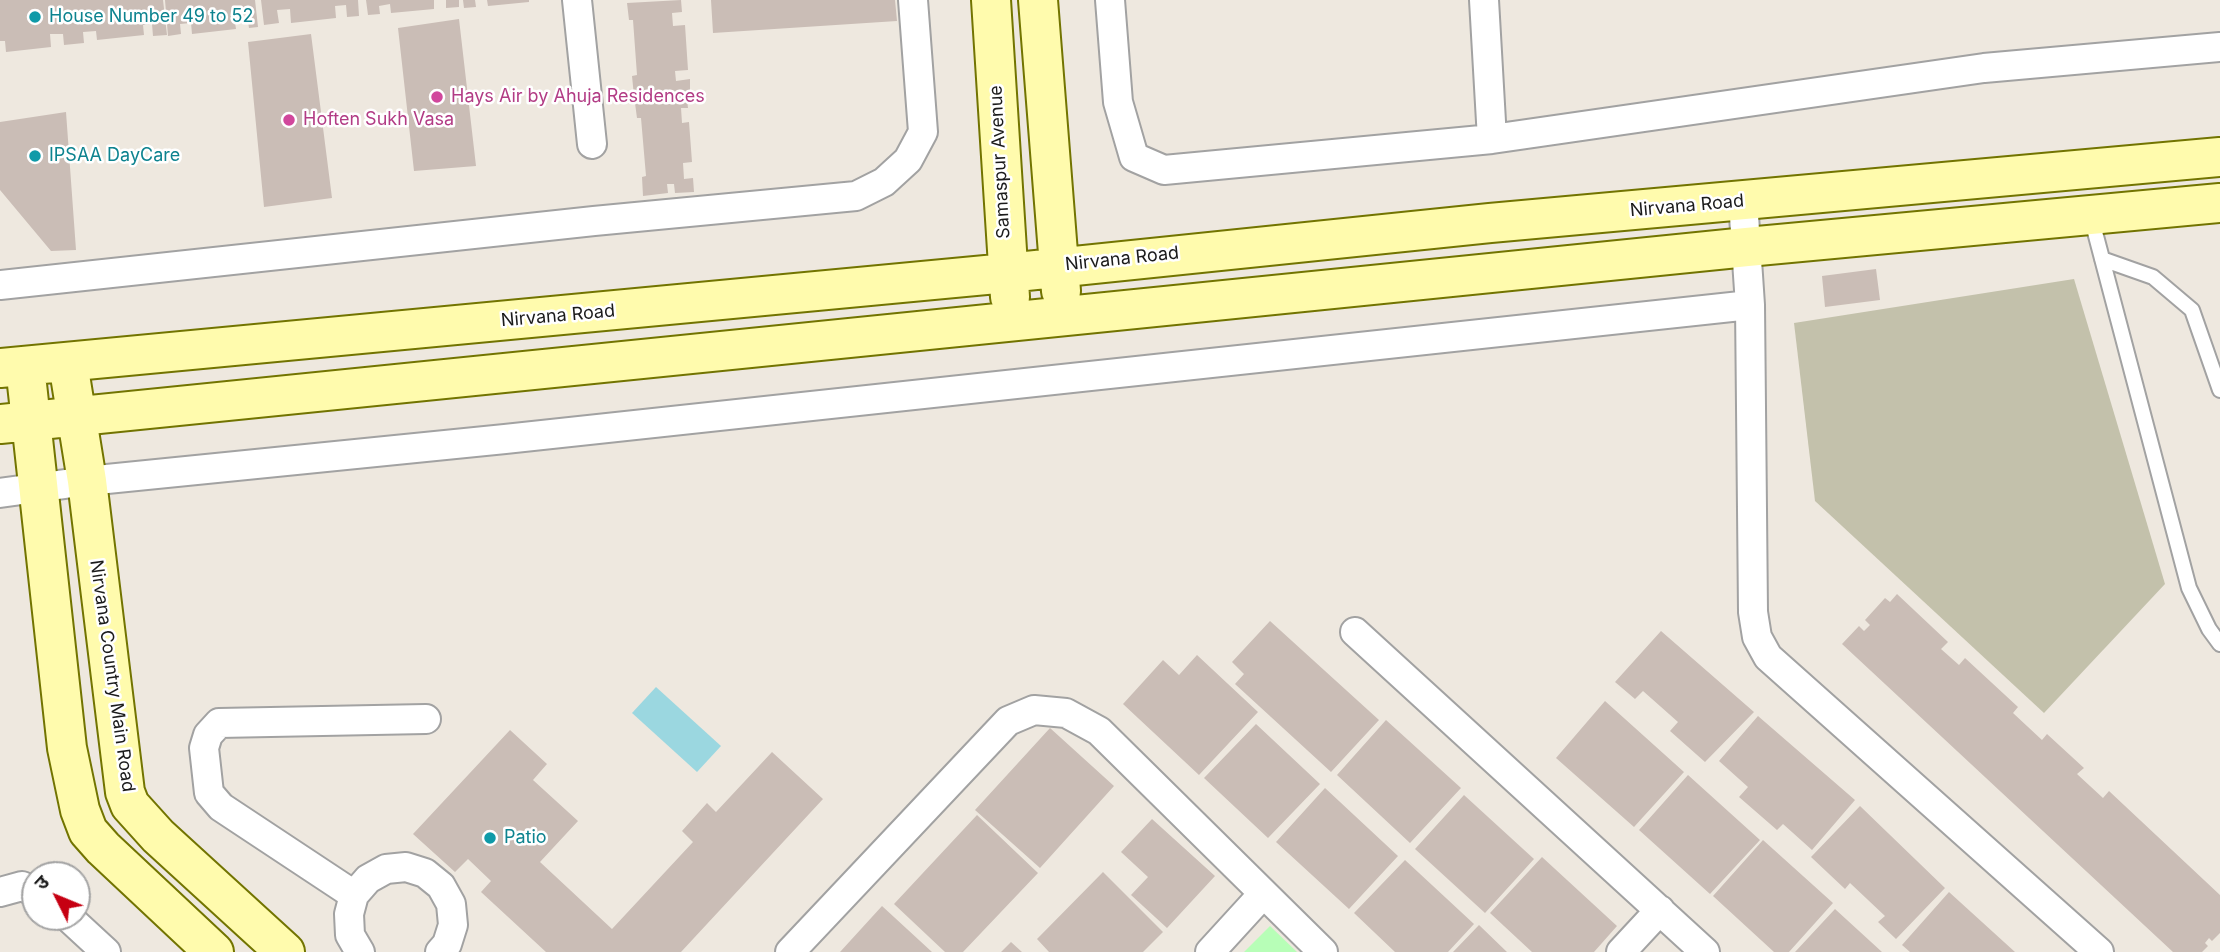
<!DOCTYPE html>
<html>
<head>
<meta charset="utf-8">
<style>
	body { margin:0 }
	#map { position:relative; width:2220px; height:952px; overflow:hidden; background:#eee8df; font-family:Inter,"Noto Sans Devanagari",sans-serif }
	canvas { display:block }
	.north { position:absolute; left:21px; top:861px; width:70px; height:70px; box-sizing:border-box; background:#fff; border:2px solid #a4a4a4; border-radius:50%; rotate:313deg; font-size:19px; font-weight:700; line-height:28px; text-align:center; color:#1b1b1b }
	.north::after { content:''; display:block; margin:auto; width:24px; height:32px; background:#c60012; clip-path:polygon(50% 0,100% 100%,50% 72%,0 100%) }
</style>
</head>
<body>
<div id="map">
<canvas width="2220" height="952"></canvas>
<div class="north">उ</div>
</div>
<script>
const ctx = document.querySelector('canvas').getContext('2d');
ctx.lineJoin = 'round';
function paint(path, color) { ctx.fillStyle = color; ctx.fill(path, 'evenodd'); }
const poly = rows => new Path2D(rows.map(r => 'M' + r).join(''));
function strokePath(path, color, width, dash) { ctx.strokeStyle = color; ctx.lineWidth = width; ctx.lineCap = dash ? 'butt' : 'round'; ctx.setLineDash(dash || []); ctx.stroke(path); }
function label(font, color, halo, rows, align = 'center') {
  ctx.font = font + ' Inter,sans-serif'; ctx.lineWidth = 5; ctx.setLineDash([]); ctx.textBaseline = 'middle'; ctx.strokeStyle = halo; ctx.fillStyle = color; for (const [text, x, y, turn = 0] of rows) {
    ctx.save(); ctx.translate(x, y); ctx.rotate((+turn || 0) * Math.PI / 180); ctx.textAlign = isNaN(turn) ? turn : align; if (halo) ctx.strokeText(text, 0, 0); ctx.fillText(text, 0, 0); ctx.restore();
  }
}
paint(poly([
	[2074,279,2165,584,2044,713,1815,501,1794,323]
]), '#c3c1ab');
paint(poly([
	[1270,926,1297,952,1244,952]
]), '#b7feb7');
paint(poly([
	[656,687,721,746,697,772,632,713]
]), '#9bd7e0');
paint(poly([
	[0,0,163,0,167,35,153,36,152,24,143,25,144,35,97,40,96,31,83,32,84,43,64,45,63,34,50,34,51,47,6,52,5,41,0,41],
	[165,0,255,0,258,27,249,28,247,15,234,16,236,29,192,34,191,23,180,24,181,34,168,36],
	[261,0,358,0,359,16,347,17,346,5,335,6,336,18,291,23,290,9,277,10,279,23,264,25],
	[366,0,434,0,434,9,391,13,390,4,379,6,380,14,368,15],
	[446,0,459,0,459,7,446,8],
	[463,0,475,0,476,7,464,8],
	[487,0,529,0,529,2,488,6],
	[681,0,682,12,672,13,673,26,685,25,688,70,675,71,676,81,690,79,690,91,686,91,688,108,681,108,682,123,689,122,692,162,683,163,684,179,693,178,694,192,675,193,674,184,667,184,668,193,643,196,642,177,646,176,641,118,637,118,634,96,632,76,637,75,633,20,629,20,627,3],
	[711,0,895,0,897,21,713,33],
	[459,19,476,166,414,171,398,28],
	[311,34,332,198,264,207,248,42],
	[66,112,76,250,51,251,0,190,0,122],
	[1876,269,1880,300,1825,307,1822,276],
	[1897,594,1948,642,1941,649,1959,665,1965,658,2018,707,2013,713,2042,740,2047,734,2084,768,2077,774,2103,798,2109,791,2220,895,2220,933,2212,941,2209,938,2205,943,2208,946,2202,952,2173,952,1842,644,1859,626,1864,631,1870,625,1865,620,1885,598,1890,602],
	[1270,621,1379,720,1331,772,1235,684,1244,674,1232,662],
	[1661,631,1754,712,1705,762,1670,731,1678,722,1643,691,1635,699,1615,682],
	[1197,655,1258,712,1199,775,1123,704,1163,660,1179,675],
	[1605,701,1684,772,1634,827,1556,758],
	[1758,716,1855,800,1812,850,1783,824,1777,830,1739,797,1748,787,1719,761],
	[1386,720,1461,788,1410,843,1337,775],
	[1256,724,1320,784,1268,838,1204,778],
	[1050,728,1114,786,1040,868,975,810],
	[510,730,547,764,533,780,578,821,540,862,612,929,693,842,682,831,707,803,716,812,772,752,823,799,681,952,546,952,481,892,491,881,468,859,455,872,413,834],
	[1688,775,1760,840,1710,894,1639,830],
	[1325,788,1398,856,1349,909,1276,842],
	[1464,795,1534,859,1485,913,1415,849],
	[1860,806,1945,888,1896,939,1878,922,1885,916,1850,883,1845,889,1811,857],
	[977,815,1038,873,963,952,945,952,894,904],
	[1152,819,1215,876,1167,928,1131,895,1148,877,1121,852],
	[1763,840,1833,903,1789,952,1774,952,1713,896],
	[1542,857,1617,926,1594,952,1532,952,1490,913],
	[1405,860,1474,924,1448,952,1395,952,1354,913],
	[1103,872,1163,932,1143,952,1049,952,1037,939],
	[1949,892,2015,952,1910,952,1902,945],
	[882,906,932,952,840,952],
	[1835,909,1882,952,1795,952],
	[1479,925,1507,952,1453,952],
	[1011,942,1022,952,1001,952]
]), '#cabdb6');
const lane = poly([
	[2091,217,2189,588,2209,629,2220,644],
	[2102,259,2153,277,2192,310,2220,390]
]);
const street = poly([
	[577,0,592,144],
	[1110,0,1118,102,1134,157,1164,170,1492,139,1984,68,2220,47],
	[1484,0,1492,139],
	[1743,201,1750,305,1753,612,1757,637,1768,657,2099,952],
	[0,285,594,221,856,196,884,182,908,160,923,132,913,0],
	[0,493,87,481,505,439,1750,305],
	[1355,632,1705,952],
	[0,892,22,886,35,892],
	[354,895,221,807,209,793,204,748,208,735,219,723,426,719],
	[68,917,106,952],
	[360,952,350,935,349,914,354,895,368,879,386,869,406,867,425,873,441,886,451,904,453,925,447,944,440,952],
	[790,952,1008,721,1034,710,1066,713,1099,731,1323,952],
	[1210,952,1263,894],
	[1621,952,1660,910]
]);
const secondary = poly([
	[991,0,1010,297],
	[1038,0,1061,291],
	[68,363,87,481,125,792,130,805,158,836,285,952],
	[25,366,67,748,80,810,88,831,103,848,214,952],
	[0,368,1007,273,1490,223,2220,157],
	[0,424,1747,247,2220,203]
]);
strokePath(lane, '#a2a2a2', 18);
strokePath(street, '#a2a2a2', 32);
strokePath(secondary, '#727400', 42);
strokePath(lane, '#fff', 14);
strokePath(street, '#fff', 28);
strokePath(secondary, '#fffbad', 38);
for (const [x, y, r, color] of [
	[35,17,7,"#0f9aa8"],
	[437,97,7,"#d1479c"],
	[289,120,7,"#d1479c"],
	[35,156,7,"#0f9aa8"],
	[490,838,7,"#0f9aa8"]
]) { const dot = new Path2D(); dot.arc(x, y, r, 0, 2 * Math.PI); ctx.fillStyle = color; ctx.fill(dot); strokePath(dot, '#fff', 2.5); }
label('18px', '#0d838f', '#fff', [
	["House Number 49 to 52",49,17],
	["IPSAA DayCare",49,156],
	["Patio",504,838]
], 'left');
label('18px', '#b23c85', '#fff', [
	["Hays Air by Ahuja Residences",451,97],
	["Hoften Sukh Vasa",303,120]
], 'left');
label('18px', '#1b1b1b', '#fff', [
	["Samaspur Avenue",1000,162,-93],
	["Nirvana Road",1687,206,-5],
	["Nirvana Road",1122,259,-6],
	["Nirvana Road",558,316,-5],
	["Nirvana Country Main Road",112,676,82]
]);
</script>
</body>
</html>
